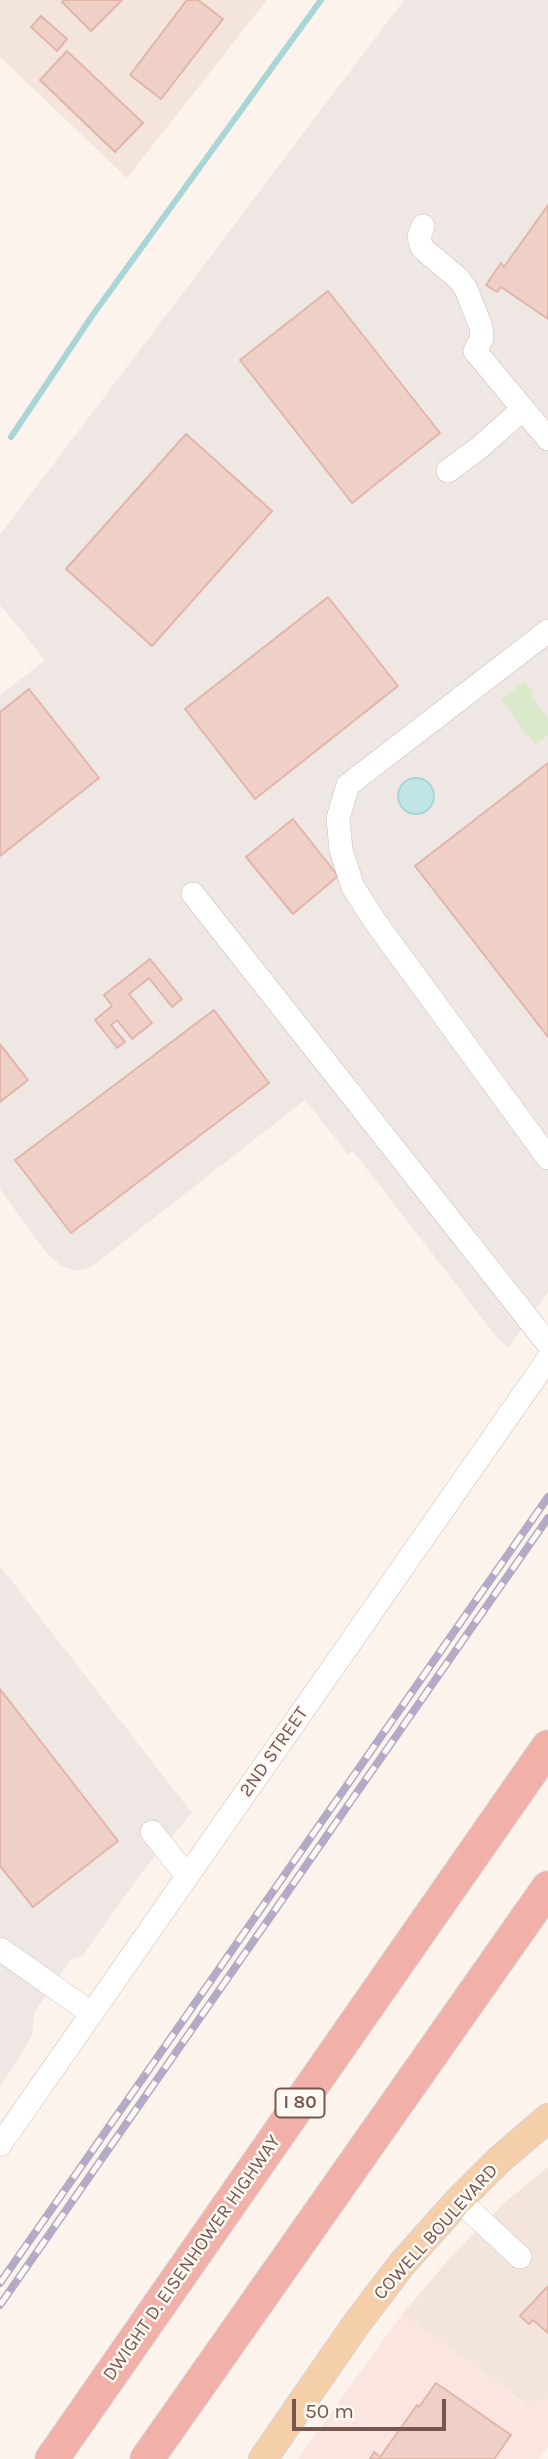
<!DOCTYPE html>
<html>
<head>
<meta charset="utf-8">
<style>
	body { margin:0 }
	#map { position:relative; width:548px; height:2459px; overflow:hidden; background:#fcf4ec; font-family:Karla,sans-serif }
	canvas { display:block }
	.scale { position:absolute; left:292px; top:2399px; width:154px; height:32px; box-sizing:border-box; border:4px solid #765850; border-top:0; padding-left:9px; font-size:21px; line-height:24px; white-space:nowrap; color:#765850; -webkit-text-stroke:5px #fef8f3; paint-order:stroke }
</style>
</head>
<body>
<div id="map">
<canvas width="548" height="2459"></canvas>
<div class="scale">50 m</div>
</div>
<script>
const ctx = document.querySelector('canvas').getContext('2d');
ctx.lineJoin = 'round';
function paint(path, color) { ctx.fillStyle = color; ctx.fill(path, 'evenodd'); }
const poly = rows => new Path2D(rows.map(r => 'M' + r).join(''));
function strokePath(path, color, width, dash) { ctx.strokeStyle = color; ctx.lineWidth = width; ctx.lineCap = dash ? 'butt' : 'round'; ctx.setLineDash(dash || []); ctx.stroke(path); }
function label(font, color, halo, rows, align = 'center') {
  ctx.font = font + ' Karla,sans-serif'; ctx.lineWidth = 5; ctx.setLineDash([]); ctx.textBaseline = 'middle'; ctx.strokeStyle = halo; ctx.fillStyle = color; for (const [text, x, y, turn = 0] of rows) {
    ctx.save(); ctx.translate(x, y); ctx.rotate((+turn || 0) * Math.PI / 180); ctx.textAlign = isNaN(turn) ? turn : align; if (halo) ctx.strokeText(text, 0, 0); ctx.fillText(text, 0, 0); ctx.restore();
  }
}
paint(poly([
	[0,0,267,0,127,178,0,57],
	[548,2167,548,2399,525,2403,402,2314,449,2259,505,2202]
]), '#f3e5db');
paint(poly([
	[402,2314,524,2403,548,2399,548,2447,539,2459,298,2459]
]), '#fbe5e1');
paint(poly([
	[404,0,548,0,548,1292,508,1348,499,1340,353,1151,348,1154,305,1100,90,1268,77,1271,63,1267,47,1254,0,1189,0,695,45,660,0,605,0,535],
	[0,1566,192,1813,142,1872,82,1956,71,1959,34,2013,32,2036,0,2087]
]), '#eee7e4');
paint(poly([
	[525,681,534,693,531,696,548,718,548,735,535,745,501,700]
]), '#dbe9cb');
const water = poly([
	'398 796a18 18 0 1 1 36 0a18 18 0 1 1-36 0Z'
]);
paint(water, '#c1e5e5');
strokePath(water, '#a8d5d6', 2);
strokePath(poly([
	[11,437,92,316,321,0]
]), '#a8d5d6', 6);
const building = poly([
	[64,0,122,0,91,31,62,2,64,0],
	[187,0,198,0,223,19,161,99,130,75,187,0],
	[41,16,67,39,57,51,31,27,41,16],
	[67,51,143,123,115,152,40,80,67,51],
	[548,205,548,319,501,287,497,292,486,285,501,263,504,267,548,205],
	[328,291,440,433,352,503,240,360,328,291],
	[186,434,272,511,152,646,66,569,186,434],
	[328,597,398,686,255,799,185,709,328,597],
	[29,689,99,778,0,856,0,712,29,689],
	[548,763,548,1037,415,866,548,763],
	[293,819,338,876,293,914,246,857,293,819],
	[150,959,182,999,172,1007,149,978,129,994,152,1023,132,1039,117,1020,111,1025,125,1042,117,1048,95,1020,112,1006,104,995,150,959],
	[214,1010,269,1083,71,1233,15,1160,214,1010],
	[0,1044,28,1080,0,1102,0,1044],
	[0,1689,118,1841,33,1907,0,1866,0,1689],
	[548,2286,548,2333,533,2320,529,2324,520,2316,548,2286],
	[436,2383,511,2435,494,2459,370,2459,374,2452,380,2457,417,2405,419,2407,436,2383]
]);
paint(building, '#efd0c6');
strokePath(building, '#e1b5a7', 2);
const minor = poly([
	[423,226,419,237,422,248,459,279,466,289,481,327,482,338,475,351,548,439],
	[448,471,479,448,523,409],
	[548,631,348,785,338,818,341,850,353,887,374,920,548,1158],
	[193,894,548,1344],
	[152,1832,187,1876],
	[0,1949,91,2013],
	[0,2145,548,1359],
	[459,2200,520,2257]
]);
const major = poly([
	[263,2459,357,2323,402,2264,459,2200,498,2161,548,2118]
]);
const highway = poly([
	[52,2459,548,1747],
	[147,2459,548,1888]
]);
strokePath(minor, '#d0bdb4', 24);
strokePath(major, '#d9d0ce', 30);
strokePath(highway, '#d9d0ce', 35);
strokePath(minor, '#fff', 23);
strokePath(major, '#f5cfaa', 28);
strokePath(highway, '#f1b1a8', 33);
const rail = poly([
	[0,2283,548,1497],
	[0,2305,548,1518]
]);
strokePath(rail, '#b5aac6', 8);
strokePath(rail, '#fef8f3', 5, [16]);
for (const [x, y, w] of [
	[300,2103,49]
]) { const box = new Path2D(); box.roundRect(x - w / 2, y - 14.5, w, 29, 5); ctx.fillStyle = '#fef8f3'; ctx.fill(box); strokePath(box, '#765850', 2); }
label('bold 18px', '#765850', null, [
	["I 80",300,2103]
]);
label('19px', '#765850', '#fef8f3', [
	["2ND STREET",274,1752,-55],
	["COWELL BOULEVARD",436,2232,-48],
	["DWIGHT D. EISENHOWER HIGHWAY",192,2258,-55]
]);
</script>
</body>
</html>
